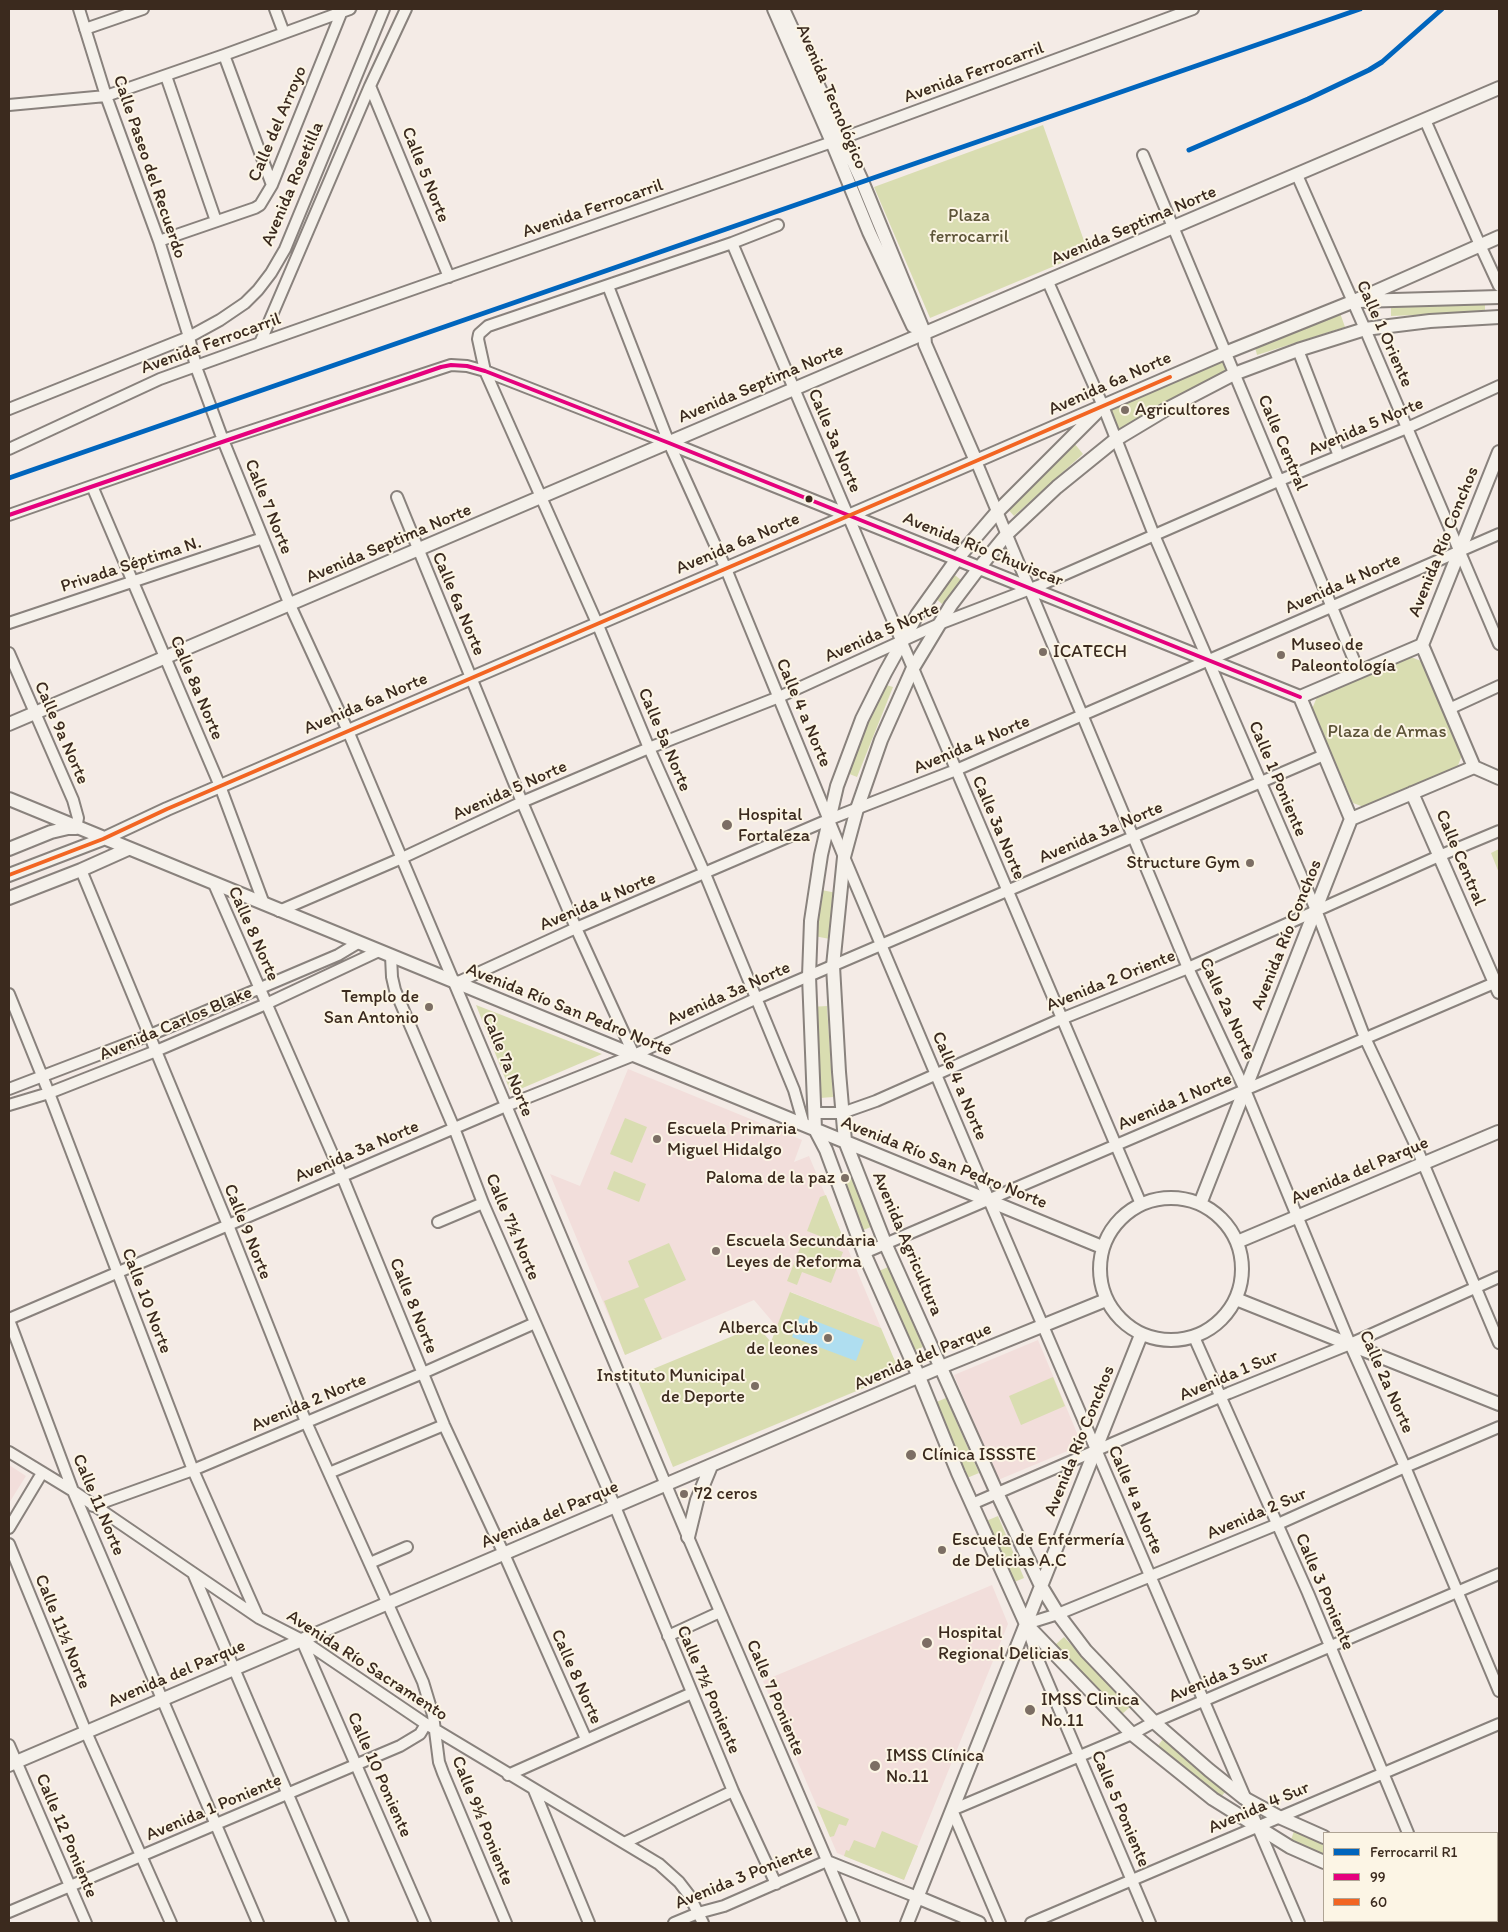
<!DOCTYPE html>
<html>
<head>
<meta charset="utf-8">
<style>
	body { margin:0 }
	#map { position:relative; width:1508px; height:1932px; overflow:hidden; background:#f4ebe6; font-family:Itim,sans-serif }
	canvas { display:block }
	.frame { position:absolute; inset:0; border:10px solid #3b2a1e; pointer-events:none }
	.legend { position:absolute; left:1323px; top:1832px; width:175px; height:90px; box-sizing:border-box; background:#fcf5e5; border:1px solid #afa495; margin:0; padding:6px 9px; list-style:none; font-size:15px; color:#3b2a1e }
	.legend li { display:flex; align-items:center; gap:10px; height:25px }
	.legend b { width:25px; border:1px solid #afa495 }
</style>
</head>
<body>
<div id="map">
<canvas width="1508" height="1932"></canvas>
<div class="frame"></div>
<ul class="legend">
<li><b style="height:6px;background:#0065bd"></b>Ferrocarril R1</li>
<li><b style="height:6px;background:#e5007d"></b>99</li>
<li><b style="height:6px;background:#f26522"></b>60</li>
</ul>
</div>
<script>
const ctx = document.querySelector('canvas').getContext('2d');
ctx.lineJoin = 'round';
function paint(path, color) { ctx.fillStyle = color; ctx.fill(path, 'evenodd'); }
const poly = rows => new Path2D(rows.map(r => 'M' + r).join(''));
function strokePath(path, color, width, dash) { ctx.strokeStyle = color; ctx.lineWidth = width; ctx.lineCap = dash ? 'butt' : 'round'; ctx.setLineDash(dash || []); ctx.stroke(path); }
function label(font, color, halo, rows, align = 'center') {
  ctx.font = font + ' Itim,sans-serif'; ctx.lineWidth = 4; ctx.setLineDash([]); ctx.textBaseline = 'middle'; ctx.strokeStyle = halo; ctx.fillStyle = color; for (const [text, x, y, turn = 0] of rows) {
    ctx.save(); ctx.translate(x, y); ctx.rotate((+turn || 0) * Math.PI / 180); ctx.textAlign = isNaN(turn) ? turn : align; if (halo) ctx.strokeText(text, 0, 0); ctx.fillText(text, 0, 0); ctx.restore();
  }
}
paint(poly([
	[628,1069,802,1140,794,1162,809,1156,881,1328,791,1292,777,1327,754,1300,625,1355,550,1174,580,1186],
	[1038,1340,1082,1445,998,1480,954,1375],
	[9,1465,26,1476,9,1503],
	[992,1585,1008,1624,904,1880,837,1853,763,1681]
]), '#f2dedb');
paint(poly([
	[1043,125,1088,252,930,318,874,187],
	[1485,302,1485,312,1391,316,1391,305],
	[1340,313,1345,327,1257,355,1255,347],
	[1224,351,1232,371,1115,435,1104,407],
	[1074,443,1083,454,1014,516,1004,505],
	[951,572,961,580,942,604,933,596],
	[1411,657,1421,661,1462,755,1457,768,1364,807,1353,803,1312,709,1317,697],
	[883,684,893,687,857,777,847,773],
	[1499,849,1499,873,1491,853],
	[816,889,837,893,830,939,814,936],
	[476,1005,602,1054,511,1093],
	[827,1006,833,1097,820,1098,810,1007],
	[625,1118,647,1127,632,1163,610,1154],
	[614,1171,646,1184,639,1202,607,1189],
	[850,1175,873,1226,859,1232,836,1181],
	[826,1195,846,1245,835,1242,807,1231,820,1197],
	[804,1238,843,1252,831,1283,802,1272,797,1285,787,1281],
	[669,1243,686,1280,644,1299,662,1339,625,1355,604,1301,639,1287,628,1261],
	[888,1267,923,1347,913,1351,879,1271],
	[790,1292,881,1328,900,1373,673,1467,636,1376,757,1326,771,1342],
	[1053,1377,1065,1406,1021,1425,1009,1396],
	[946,1398,979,1473,967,1478,934,1403],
	[998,1516,1024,1578,1012,1583,986,1521],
	[1064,1637,1130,1707,1121,1715,1055,1645],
	[1163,1739,1226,1791,1220,1798,1157,1747],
	[817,1806,849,1819,846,1826,839,1824,834,1836,830,1837],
	[882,1831,918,1846,904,1880,844,1856,846,1850,849,1851,854,1840,875,1848],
	[1294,1831,1324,1843,1324,1857,1290,1843]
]), '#d9ddb1');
paint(poly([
	[800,1315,864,1340,856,1361,792,1337]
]), '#afdef0');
const minor = poly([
	[79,9,106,96,159,241,189,337,196,367,223,440,290,605,348,731,688,1537,854,1923],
	[275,9,284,33],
	[85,29,143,9],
	[224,55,272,185],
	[166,76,216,221],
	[370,86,449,277],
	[9,105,106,96,224,55,350,9],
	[1425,120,1480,245,1499,286],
	[1143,155,1359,672],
	[1297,175,1365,329,1499,644],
	[778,225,732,243,488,326,479,334,478,339,485,371,597,623,649,748,705,874,794,1090,804,1125],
	[159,241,255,208,260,205,272,185,342,11],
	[732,243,1141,1204],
	[1048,282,1103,406,1154,535,1316,910,1365,1038,1415,1144,1499,1343],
	[608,286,669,443,726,569,844,857,989,1200,1299,1923],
	[260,343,370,86,406,9],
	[1298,350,1339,456],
	[9,409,189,337,220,320,245,303,258,290,271,273,285,249,384,9],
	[9,449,160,379,260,343,832,142,1193,9],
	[976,461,1188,968,1245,1090,1350,1344,1405,1467,1499,1691],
	[92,486,220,786,264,904],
	[397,497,522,802,576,928,634,1055],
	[9,515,223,440,451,365,467,366,485,371,669,443],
	[9,623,263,538],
	[9,653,73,800,78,818,76,828],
	[1449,709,1499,686],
	[81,870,228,1225,306,1422,423,1682,433,1715,439,1762,443,1773,506,1923],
	[214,884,342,1176,444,1425,504,1554,586,1739],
	[279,911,402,858,522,802,649,748,779,697,939,624,1038,586,1278,481,1407,428,1499,386],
	[391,956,392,977,395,990,454,1128,483,1203,606,1485,733,1791,776,1884],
	[456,983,576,928,830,819,956,770,1499,534],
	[9,994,49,1093,193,1470,258,1617],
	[9,1089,150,1035,338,955,358,943],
	[9,1105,49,1093,156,1051,266,1004,379,951],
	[815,1113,842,1113,876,1101,1061,1019,1188,968,1439,856,1499,831],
	[438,1222,483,1203],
	[864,1253,1499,981],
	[9,1319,506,1106,634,1055,755,999,1324,755],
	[9,1320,73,1491,258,1923],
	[1194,1337,1308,1593,1408,1833],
	[9,1452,73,1491,259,1618,302,1640,426,1724,659,1864,679,1882,689,1895,703,1923],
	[329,1473,444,1425],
	[972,1504,1229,1393,1350,1344,1499,1277],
	[93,1506,193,1470,423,1373,535,1323],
	[9,1528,42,1473],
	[9,1544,86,1732,171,1923],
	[370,1563,407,1547],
	[193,1573,343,1923],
	[668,1636,720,1612],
	[302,1641,425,1923],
	[9,1745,86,1923],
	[508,1775,692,1693],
	[534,1790,589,1923],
	[624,1843,733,1791],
	[1497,1874,1499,1873],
	[9,1912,400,1746,420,1734,426,1724],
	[1444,1921,1445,1923],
	[674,1923,698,1913,724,1906,827,1861,917,1897],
	[1000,1923,952,1810,1132,1734,1154,1722,1499,1574],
	[1031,1923,1499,1724],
	[1150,1923,1039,1662,1026,1624,1058,1614,1278,1524,1405,1467,1499,1427],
	[1389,1923,1395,1921]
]);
const major = poly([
	[774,9,832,142,869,232,913,326],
	[783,9,862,181,924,332,925,344,976,461],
	[1359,301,1499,297],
	[1103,406,998,511,957,559,917,615,885,673,862,719,837,786,821,855,811,921,809,976,815,1129,826,1150,864,1253,919,1377,958,1473,1026,1624,1132,1734,1213,1799,1290,1847,1324,1862],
	[669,443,1300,697],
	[1422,645,1474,767,1351,819,1300,697,1422,645],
	[1422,645,1499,452],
	[9,724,1499,88],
	[1474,767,1499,778],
	[1412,793,1499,992],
	[9,799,1102,1247],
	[9,849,51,832,68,828,76,828],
	[9,875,103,839,167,809,976,461,1225,353,1352,302,1499,237],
	[9,898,81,870,128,849],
	'1100 1269a71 71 0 1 1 142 0a71 71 0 1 1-142 0Z',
	[1200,1204,1351,819],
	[1237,1242,1498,1132],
	[1236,1299,1499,1404],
	[688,1537,697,1500,711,1466],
	[9,1765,941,1367,1106,1300],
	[1324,1837,1279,1817,1244,1798,1209,1770,1154,1722,1086,1651,1058,1614,1041,1586,997,1493,885,1243,845,1141,839,1072,833,966,844,857,857,809,881,740,913,668,951,605,979,568,1007,534,1057,487,1115,440,1165,410,1234,374,1298,350,1365,329,1430,321,1499,317],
	[1497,1889,1499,1889],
	[917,1897,979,1923],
	[1497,1914,1499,1915],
	[907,1923,1141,1335]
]);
strokePath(minor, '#89827d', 14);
strokePath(major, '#89827d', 16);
strokePath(minor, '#f5f1eb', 10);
strokePath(major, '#f5f1eb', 12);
strokePath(poly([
	[9,515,441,367,451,365,467,366,485,371,669,443,1300,697]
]), '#e5007d', 4);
strokePath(poly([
	[9,875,103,839,167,809,976,461,1170,377]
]), '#f26522', 4);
strokePath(poly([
	[1189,150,1308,99,1369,70,1382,62,1442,9],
	[9,478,1360,9]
]), '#0065bd', 5);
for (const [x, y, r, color] of [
	[1125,410,5,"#7c6e64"],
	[809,499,4.5,"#3b2a1e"],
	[1043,652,5,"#7c6e64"],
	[1281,655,5,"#7c6e64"],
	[727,825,6,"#7c6e64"],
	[1250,863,5,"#7c6e64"],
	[429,1007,5,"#7c6e64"],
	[657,1139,5,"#7c6e64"],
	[845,1178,5,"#7c6e64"],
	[716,1251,5,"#7c6e64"],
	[828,1338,5,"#7c6e64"],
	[755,1386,5,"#7c6e64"],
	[911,1455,6,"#7c6e64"],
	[684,1494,5,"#7c6e64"],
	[942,1550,5,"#7c6e64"],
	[927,1643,6,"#7c6e64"],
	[1030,1710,6,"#7c6e64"],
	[875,1766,6,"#7c6e64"]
]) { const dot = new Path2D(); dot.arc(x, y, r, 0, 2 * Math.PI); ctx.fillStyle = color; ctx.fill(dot); strokePath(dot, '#fcf5e5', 2); }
label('18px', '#3b2a1e', '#fcf5e5', [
	["Avenida Ferrocarril",974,73,-20],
	["Avenida Tecnológico",831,97,67],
	["Calle del Arroyo",278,124,-67],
	["Calle Paseo del Recuerdo",149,167,71],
	["Calle 5 Norte",425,175,68],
	["Avenida Rosetilla",293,184,-67],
	["Avenida Ferrocarril",593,209,-19],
	["Avenida Septima Norte",1134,226,-23],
	["Calle 1 Oriente",1384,334,66],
	["Avenida Ferrocarril",211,344,-20],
	["Avenida Septima Norte",761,384,-23],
	["Avenida 6a Norte",1110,384,-24],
	["Avenida 5 Norte",1366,427,-23],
	["Calle 3a Norte",834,441,67],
	["Calle Central",1282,443,67],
	["Calle 7 Norte",268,507,68],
	["Avenida Río Conchos",1444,542,-68],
	["Avenida Septima Norte",389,544,-23],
	["Avenida 6a Norte",738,544,-23],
	["Avenida Río Chuviscar",983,550,22],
	["Privada Séptima N.",131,565,-18],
	["Avenida 4 Norte",1343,584,-24],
	["Calle 6a Norte",458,604,67],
	["Avenida 5 Norte",882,633,-24],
	["Calle 8a Norte",196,688,67],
	["Avenida 6a Norte",366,704,-23],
	["Calle 4 a Norte",803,713,67],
	["Calle 9a Norte",61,733,66],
	["Calle 5a Norte",664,740,67],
	["Avenida 4 Norte",972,745,-23],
	["Calle 1 Poniente",1277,779,67],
	["Avenida 5 Norte",510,791,-24],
	["Calle 3a Norte",998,828,67],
	["Avenida 3a Norte",1101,833,-23],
	["Calle Central",1460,858,67],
	["Avenida 4 Norte",598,902,-23],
	["Calle 8 Norte",253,934,66],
	["Avenida Río Conchos",1287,935,-68],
	["Avenida 2 Oriente",1111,981,-22],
	["Avenida 3a Norte",729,994,-24],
	["Calle 2a Norte",1227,1009,65],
	["Avenida Río San Pedro Norte",569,1010,22],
	["Avenida Carlos Blake",176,1024,-23],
	["Calle 7a Norte",507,1065,68],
	["Calle 4 a Norte",959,1086,67],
	["Avenida 1 Norte",1175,1102,-23],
	["Avenida 3a Norte",357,1152,-23],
	["Avenida Río San Pedro Norte",944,1163,22],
	["Avenida del Parque",1360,1171,-23],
	["Calle 7½ Norte",512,1227,67],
	["Calle 9 Norte",247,1232,68],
	["Avenida Agricultura",907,1244,67],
	["Calle 10 Norte",146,1301,69],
	["Calle 8 Norte",413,1306,68],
	["Avenida del Parque",923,1357,-23],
	["Avenida 1 Sur",1229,1376,-23],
	["Calle 2a Norte",1386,1382,66],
	["Avenida 2 Norte",309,1403,-23],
	["Avenida Río Conchos",1080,1441,-68],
	["Calle 4 a Norte",1135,1500,67],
	["Calle 11 Norte",98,1505,67],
	["Avenida 2 Sur",1257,1514,-23],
	["Avenida del Parque",550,1515,-23],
	["Calle 3 Poniente",1324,1592,67],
	["Calle 11½ Norte",62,1632,68],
	["Avenida Río Sacramento",367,1666,33],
	["Avenida del Parque",177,1674,-23],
	["Calle 8 Norte",576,1677,66],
	["Avenida 3 Sur",1219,1677,-23],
	["Calle 7½ Poniente",708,1690,67],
	["Calle 7 Poniente",775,1698,67],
	["Calle 10 Poniente",379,1775,66],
	["Avenida 1 Poniente",214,1808,-23],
	["Avenida 4 Sur",1259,1808,-23],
	["Calle 5 Poniente",1120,1809,67],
	["Calle 9½ Poniente",482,1821,68],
	["Calle 12 Poniente",66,1836,67],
	["Avenida 3 Poniente",744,1877,-22]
]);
label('18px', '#5d5438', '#fcf5e5', [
	["Plaza",969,216],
	["ferrocarril",969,237],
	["Plaza de Armas",1387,732]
]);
label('18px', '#3b2a1e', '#fcf5e5', [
	["Agricultores",1135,410],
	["Museo de",1291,645],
	["Paleontología",1291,666],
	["ICATECH",1053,652],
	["Hospital",738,815],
	["Fortaleza",738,836],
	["Structure Gym",1240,863,"right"],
	["Templo de",419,997,"right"],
	["San Antonio",419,1018,"right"],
	["Escuela Primaria",667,1129],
	["Miguel Hidalgo",667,1150],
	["Paloma de la paz",835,1178,"right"],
	["Escuela Secundaria",726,1241],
	["Leyes de Reforma",726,1262],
	["Alberca Club",818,1328,"right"],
	["de leones",818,1349,"right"],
	["Instituto Municipal",745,1376,"right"],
	["de Deporte",745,1397,"right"],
	["Clínica ISSSTE",922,1455],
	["72 ceros",694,1494],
	["Escuela de Enfermería",952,1540],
	["de Delicias A.C",952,1561],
	["Hospital",938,1633],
	["Regional Delicias",938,1654],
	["IMSS Clinica",1041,1700],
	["No.11",1041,1721],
	["IMSS Clínica",886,1756],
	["No.11",886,1777]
], 'left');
</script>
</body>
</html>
